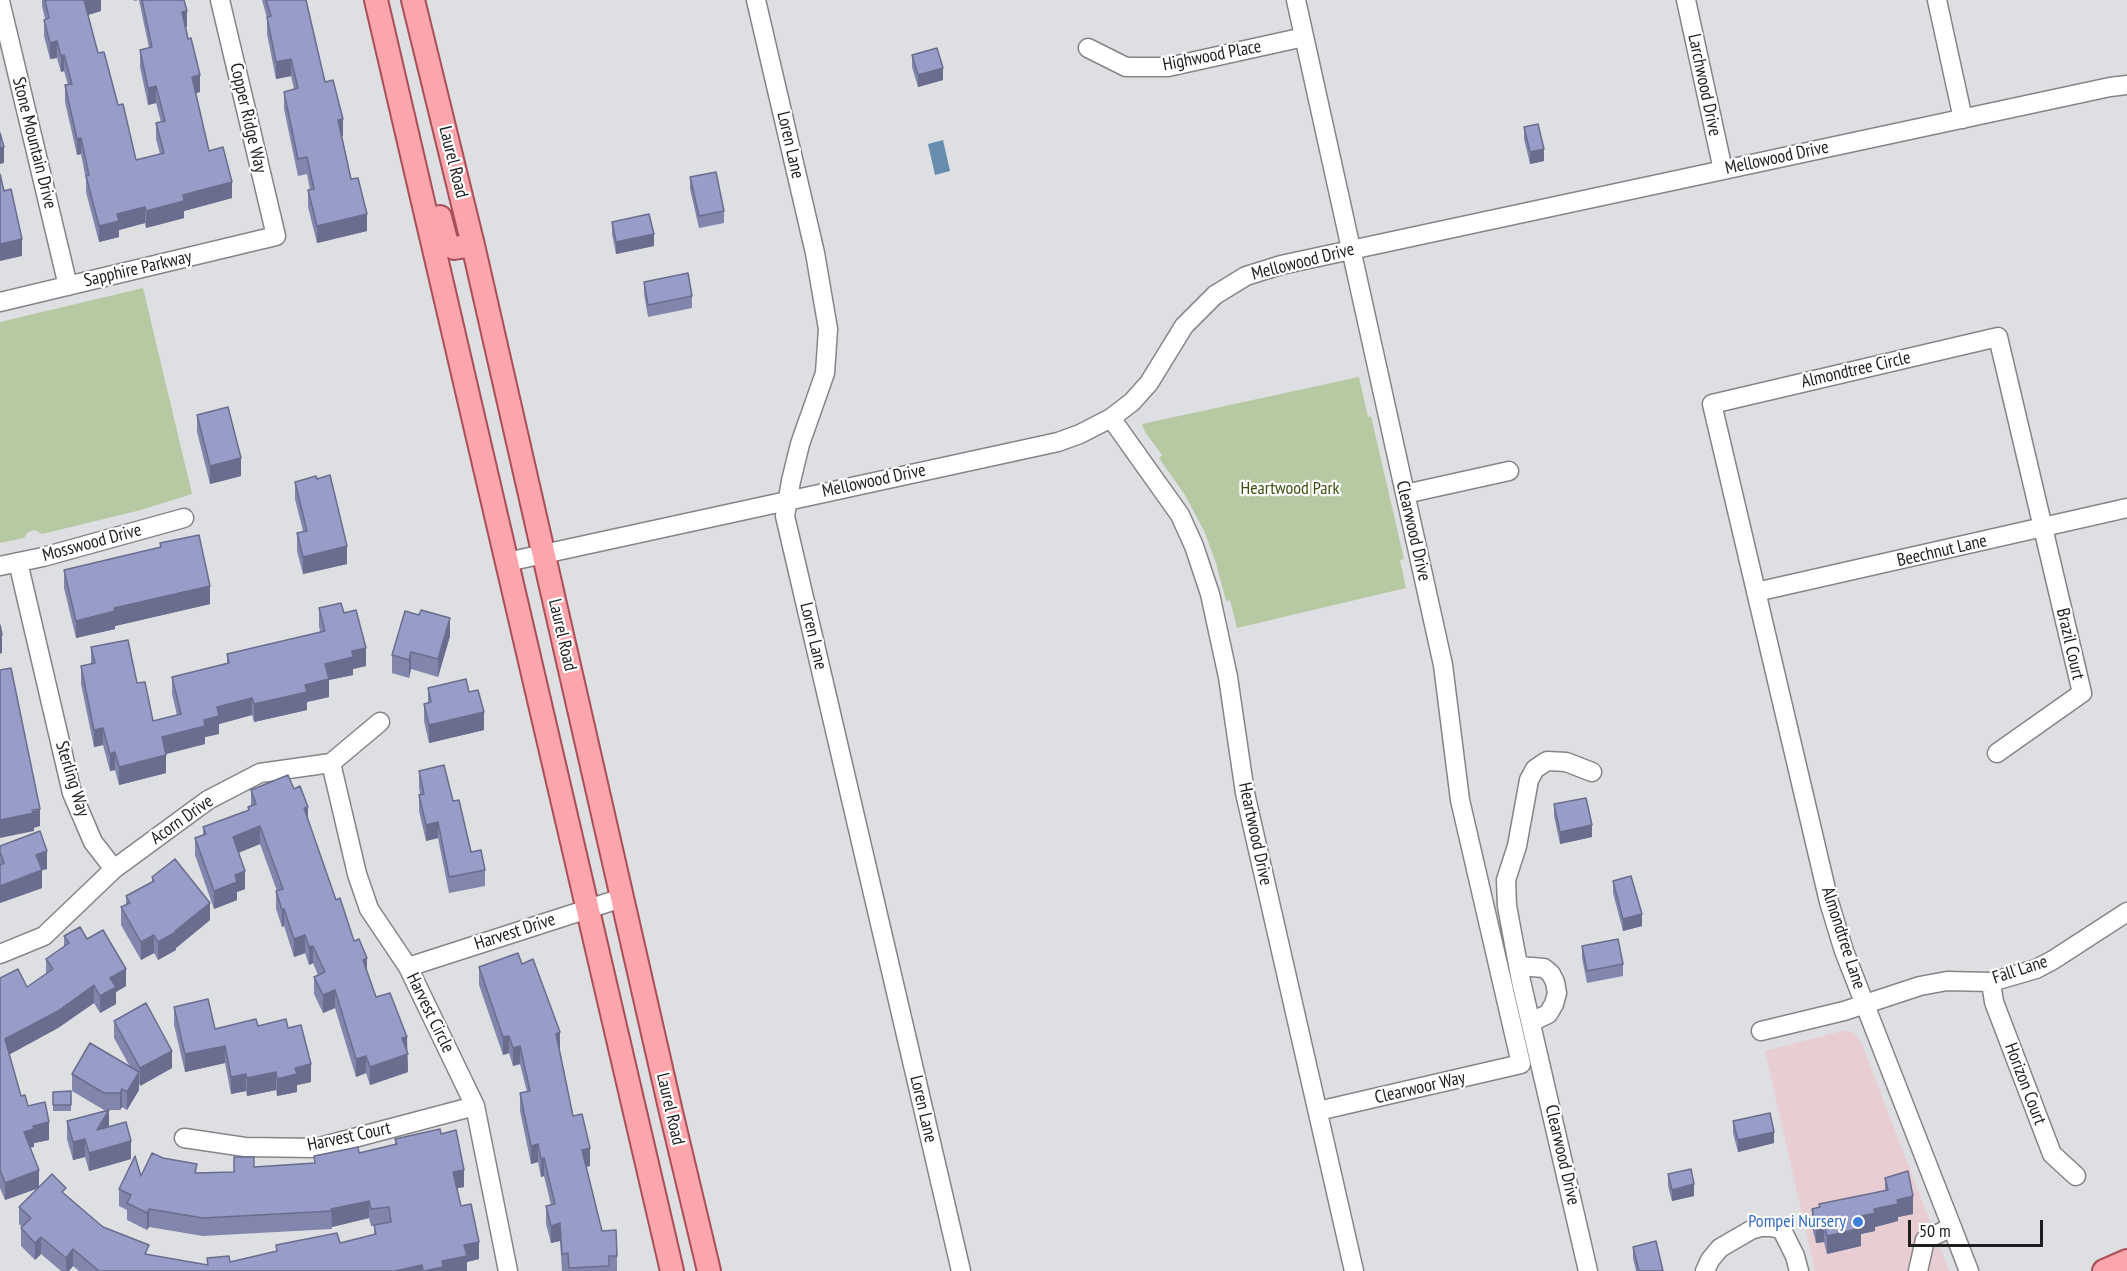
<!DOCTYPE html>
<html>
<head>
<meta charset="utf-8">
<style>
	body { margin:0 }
	#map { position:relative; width:2127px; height:1271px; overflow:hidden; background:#dedfe2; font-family:"PT Sans Narrow",sans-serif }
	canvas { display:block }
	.scale { position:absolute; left:1908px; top:1220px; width:135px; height:27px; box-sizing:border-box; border:3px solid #1e1e1f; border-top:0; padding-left:8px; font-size:18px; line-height:21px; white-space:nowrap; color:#1e1e1f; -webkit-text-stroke:4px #fff; paint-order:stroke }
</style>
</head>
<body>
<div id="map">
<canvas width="2127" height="1271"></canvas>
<div class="scale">50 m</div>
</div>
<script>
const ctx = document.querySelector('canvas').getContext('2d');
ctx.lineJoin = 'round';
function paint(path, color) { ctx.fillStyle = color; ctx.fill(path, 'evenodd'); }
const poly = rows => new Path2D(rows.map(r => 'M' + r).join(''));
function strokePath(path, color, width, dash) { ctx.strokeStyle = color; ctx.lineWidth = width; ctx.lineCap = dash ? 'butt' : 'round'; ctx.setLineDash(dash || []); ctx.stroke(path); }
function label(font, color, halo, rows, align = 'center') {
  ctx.font = font + ' "PT Sans Narrow",sans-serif'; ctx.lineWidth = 4.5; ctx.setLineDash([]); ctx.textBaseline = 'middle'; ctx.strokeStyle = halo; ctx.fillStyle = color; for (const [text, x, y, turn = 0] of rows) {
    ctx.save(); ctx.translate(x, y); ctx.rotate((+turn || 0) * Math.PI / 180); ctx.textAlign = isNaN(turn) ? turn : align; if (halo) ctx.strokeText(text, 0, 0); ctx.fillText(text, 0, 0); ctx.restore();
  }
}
paint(poly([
	[1846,1030,1854,1033,1861,1042,1949,1271,1815,1271,1765,1051]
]), '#e8cdd3');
paint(poly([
	[143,288,192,494,141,510,42,534,35,530,28,532,24,538,0,543,0,322],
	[1359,377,1368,417,1371,416,1404,559,1400,560,1406,588,1237,628,1230,600,1226,601,1216,563,1205,533,1185,495,1159,458,1162,455,1145,432,1142,424]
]), '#b6c9a2');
paint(poly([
	[943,140,950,171,935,175,928,144]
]), '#668dad');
const minor = poly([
	[756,0,815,253,828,329,825,373,800,444,791,481,785,516,961,1271],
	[1296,0,1443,665,1460,800,1521,1064,1318,1111],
	[1686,0,1723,170],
	[1937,0,1963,119],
	[0,1,68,286],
	[1088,48,1126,67,1168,67,1304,37],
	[0,302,276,236,220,0],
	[1111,418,1180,515,1194,546,1210,594,1228,677,1245,793,1354,1271],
	[1405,494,1509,471],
	[18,562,72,793,93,842,114,869],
	[507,562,1058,442,1080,434,1111,418,1132,402,1149,383,1184,326,1215,295,1246,276,1281,265,2110,87,2127,85],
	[0,566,43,557,184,518],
	[1756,592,2127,508],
	[331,763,357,874,369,909,408,967,475,1106,508,1271],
	[0,954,44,936,114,869,208,800,260,773,331,763,380,722],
	[1519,966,1544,968,1551,974,1555,982,1557,993,1554,1004,1548,1014,1531,1022],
	[408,967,622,898],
	[1991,982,1994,1002,2052,1154,2076,1176],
	[1761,1031,1844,1011,1920,986,1947,981,1991,982,2036,969,2053,960,2127,912],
	[184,1138,245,1147,316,1148,475,1106],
	[1588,1271,1521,981,1507,906,1506,880,1517,846,1529,780,1535,769,1547,761,1566,762,1592,772],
	[1705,1271,1710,1260,1720,1248,1751,1230,1761,1227,1772,1227,1782,1230,1795,1256,1799,1271],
	[1918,1271,1925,1240,1952,1227],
	[1969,1271,1844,951,1829,902,1712,404,1998,337,2082,693,1997,753]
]);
const major = poly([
	[376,0,672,1271],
	[413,0,473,245,671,1112,709,1271],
	[440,217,447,244,454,248,473,245],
	[2104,1271,2127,1261]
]);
strokePath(minor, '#858588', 21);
strokePath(major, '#aa4f57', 26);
strokePath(minor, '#fff', 18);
strokePath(major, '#faa6ac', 22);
paint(poly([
	[42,0,101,0,101,11,88,15,98,53,118,105,136,160,160,154,156,139,156,123,161,122,156,103,148,105,140,67,140,50,149,48,139,0,134,1,134,0,184,0,187,27,186,27,200,92,196,93,209,151,232,198,184,211,184,218,146,228,145,223,119,230,119,237,99,242,86,192,86,180,81,154,77,155,65,102,65,85,68,85,64,71,61,72,57,58,50,59,44,36,44,20,45,19,42,6],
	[262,0,306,0,325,82,343,136,342,136,351,179,367,231,317,243,308,207,308,190,310,190,307,174,298,176,284,109,284,92,294,89,291,76,276,79,267,34,267,18],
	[912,55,943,80,918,87,912,67],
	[1524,127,1544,161,1530,164,1524,139],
	[690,177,724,211,724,223,699,228,690,189],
	[612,222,654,246,616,254,612,234],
	[644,282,692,296,692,308,648,317,644,294],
	[197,415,241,476,210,484,197,432],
	[295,482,347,564,303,574,297,551,297,533,303,531,295,499],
	[160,543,210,604,115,626,115,629,76,638,64,588,64,570,160,547],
	[319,608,344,613,366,666,353,669,353,675,329,680,329,697,307,702,307,710,254,722,252,715,219,724,219,734,205,737,205,744,166,754,166,773,119,785,115,770,110,771,103,745,94,747,81,684,81,666,91,664,91,647,137,683,153,721,177,715,172,694,172,677,227,663,227,654,320,632,319,626],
	[419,615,450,636,438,677,411,669,409,678,392,673,392,655],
	[428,688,484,730,429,743,424,721,424,704,428,703],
	[419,771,453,801,471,852,485,870,485,886,449,893,438,838,426,841,419,811,419,795,420,795,419,787],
	[294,789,308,819,336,900,367,970,376,997,407,1052,408,1072,370,1085,366,1073,356,1077,335,1008,323,1013,314,994,314,977,318,975,313,963,309,965,305,953,294,957,284,926,282,927,276,909,276,891,277,891,260,844,238,853,245,889,237,892,237,900,214,909,195,855,195,838,203,835,203,827,248,811,248,807,251,806,251,790],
	[1554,804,1592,837,1560,844,1554,816],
	[0,846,47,869,42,870,42,888,0,903],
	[152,877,210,920,176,948,176,950,158,960,154,953,141,960,121,925,121,907,126,905,126,896,152,882],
	[1613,881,1642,926,1623,931,1613,893],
	[64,936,87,939,126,986,116,992,116,1004,100,1013,94,1003,58,1028,9,1054,21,1096,49,1140,34,1143,34,1147,30,1147,39,1187,66,1195,103,1227,149,1255,207,1265,207,1258,230,1262,276,1251,276,1245,340,1243,374,1235,374,1226,371,1226,369,1218,332,1227,332,1229,203,1236,149,1227,147,1230,127,1220,127,1210,119,1206,119,1189,141,1176,163,1158,197,1173,234,1172,254,1167,314,1163,314,1156,359,1153,395,1144,395,1139,441,1134,464,1187,457,1188,461,1206,479,1259,467,1262,467,1271,79,1271,73,1266,69,1271,61,1271,41,1254,35,1260,21,1246,21,1228,22,1227,19,1224,19,1207,38,1188,5,1200,0,1188,0,978,27,987,46,974,46,959,64,946],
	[1582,946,1623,964,1623,976,1587,983,1582,958],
	[522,964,560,1050,573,1116,590,1166,586,1167,602,1231,617,1256,617,1271,562,1271,560,1241,551,1243,546,1224,546,1206,551,1205,544,1176,541,1177,538,1162,531,1164,520,1111,520,1093,527,1092,520,1064,513,1066,509,1053,503,1055,479,985,479,967],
	[174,1007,215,1029,258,1026,288,1028,311,1082,297,1085,297,1092,277,1096,276,1090,247,1096,246,1091,231,1094,225,1063,185,1072,174,1025],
	[114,1021,172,1068,140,1086,139,1083,139,1090,127,1110,122,1107,120,1110,109,1110,109,1126,131,1159,89,1171,85,1157,73,1160,67,1139,67,1121,107,1110,104,1110,72,1091,72,1074,130,1067,114,1038],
	[71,1091,71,1111,53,1111,53,1092],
	[1733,1121,1774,1143,1738,1152,1733,1133],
	[1668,1174,1694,1196,1672,1201,1668,1186],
	[1885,1178,1913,1214,1898,1217,1898,1221,1875,1227,1875,1231,1861,1234,1861,1246,1827,1254,1824,1242,1816,1243,1812,1227,1812,1209,1819,1207,1819,1204,1885,1191],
	[1633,1247,1663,1271,1636,1271,1633,1258]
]), '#8286ad');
paint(poly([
	[84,0,101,0,101,11,84,16],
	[187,11,187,27,182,28,182,12],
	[57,41,57,58,50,59,50,43],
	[64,55,64,71,61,72,61,56],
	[291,59,291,76,276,79,276,62],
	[943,68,943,80,918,87,918,75],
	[200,75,200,92,192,94,192,77],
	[156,86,156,103,148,105,148,88],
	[343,119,343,136,338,137,338,120],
	[81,138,81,154,77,155,77,139],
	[4,147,4,163,0,164,0,148],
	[1544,149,1544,161,1530,164,1530,152],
	[232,182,232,198,184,211,184,218,146,228,146,211,183,195],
	[145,207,145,223,119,230,119,237,99,242,99,226,117,214],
	[367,214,367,231,317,243,317,226],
	[654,234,654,246,616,254,616,242],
	[22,239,22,256,0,261,0,244],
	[241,458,241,476,210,484,210,466],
	[347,546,347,564,303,574,303,557],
	[210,586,210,604,115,626,115,629,76,638,76,621,114,608],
	[450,618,450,636,438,677,438,659],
	[2,635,2,653,0,654,0,636],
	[366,648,366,666,353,669,353,675,329,680,329,697,307,702,307,710,254,722,254,704,305,685,325,664,352,651],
	[411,652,411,669,409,678,409,660],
	[252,698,252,715,219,724,219,734,205,737,205,744,162,755,162,737,204,720,217,707],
	[484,712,484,730,429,743,429,725],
	[103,728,103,745,94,747,94,730],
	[115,752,115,770,110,771,110,754],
	[166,755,166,773,119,785,119,767],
	[308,807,308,824,304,808],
	[40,809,40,826,34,828,34,831,0,838,0,820],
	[438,822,438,838,426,841,426,825],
	[1592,825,1592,837,1560,844,1560,832],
	[260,826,260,844,233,855,233,837],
	[47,851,47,869,42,870,42,888,0,903,0,886,36,855],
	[245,871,245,889,237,892,237,900,214,909,214,891,235,875],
	[210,903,210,920,176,948,176,950,158,960,158,942,175,931],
	[284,909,284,926,282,927,282,910],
	[1642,914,1642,926,1623,931,1623,919],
	[154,935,154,953,141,960,141,942],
	[305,935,305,953,294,957,294,939],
	[313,946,313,963,309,965,309,947],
	[367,958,367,976,363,960],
	[126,969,126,986,116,992,116,1004,100,1013,100,996,110,978],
	[94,985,94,1003,58,1028,5,1057,5,1039],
	[335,990,335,1008,323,1013,323,995],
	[560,1032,560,1050,556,1052,556,1034],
	[509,1036,509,1053,503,1055,503,1037],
	[407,1037,408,1072,370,1085,370,1067,402,1038],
	[225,1046,225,1063,185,1072,185,1054],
	[520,1046,520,1064,513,1066,513,1048],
	[172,1051,172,1068,140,1086,140,1068],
	[366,1056,366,1073,356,1077,356,1059],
	[311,1064,311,1082,297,1085,297,1092,277,1096,277,1079,295,1068],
	[139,1072,139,1090,127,1110,127,1092],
	[276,1072,276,1090,247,1096,247,1078],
	[246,1074,246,1091,231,1094,231,1077],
	[122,1089,122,1107,120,1110,120,1093],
	[109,1110,109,1128,97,1130],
	[49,1122,49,1140,34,1143,34,1147,24,1149,24,1132,33,1126],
	[1774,1132,1774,1143,1738,1152,1738,1140],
	[85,1139,85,1157,73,1160,73,1142],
	[131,1141,131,1159,89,1171,89,1153],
	[538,1144,538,1162,531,1164,531,1146],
	[590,1148,590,1166,582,1168,582,1150],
	[544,1158,544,1176,541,1177,541,1159],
	[39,1170,39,1188,5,1200,5,1183],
	[464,1170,464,1187,453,1189,453,1172],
	[1694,1184,1694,1196,1672,1201,1672,1190],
	[1913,1196,1913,1214,1898,1217,1898,1221,1875,1227,1875,1231,1861,1234,1861,1246,1827,1254,1827,1236,1874,1209,1897,1200],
	[369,1201,369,1218,332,1227,331,1209],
	[149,1209,149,1227,147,1230,147,1213],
	[560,1223,560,1241,551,1243,551,1226],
	[1824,1224,1824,1242,1816,1243,1816,1226],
	[41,1237,41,1254,35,1260,35,1243],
	[479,1242,479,1259,467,1262,467,1271,424,1271,442,1261,464,1245],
	[73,1249,73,1266,69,1271,66,1271,66,1258],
	[422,1265,422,1271,395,1271]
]), '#6a6d8d');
const building = poly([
	[45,0,84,0,98,53,104,52,118,105,123,104,136,160,164,153,156,123,165,121,156,86,148,88,140,50,152,47,142,0,184,0,187,11,182,12,188,39,191,38,200,75,192,77,209,151,223,147,232,182,183,195,184,201,146,211,145,207,117,214,119,221,99,226,86,176,89,175,81,138,77,139,65,85,72,84,64,55,61,56,57,41,50,43,44,20,49,18,45,0],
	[266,0,306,0,325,82,333,80,343,119,338,120,351,179,358,178,367,214,317,226,308,190,314,189,307,157,298,159,284,92,298,88,291,59,276,62,267,17,271,16,266,0],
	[937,48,943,68,918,75,912,55,937,48],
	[1538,124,1544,149,1530,152,1524,127,1538,124],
	[0,133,4,147,0,148,0,133],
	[716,172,724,211,699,216,690,177,716,172],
	[0,174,4,191,11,189,22,239,0,244,0,174],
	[649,214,654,234,616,242,612,222,649,214],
	[688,273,692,296,648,305,644,282,688,273],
	[228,407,241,458,210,466,197,415,228,407],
	[330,475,347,546,303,557,297,533,307,531,295,482,316,476,317,479,330,475],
	[199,535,210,586,114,608,115,611,76,621,64,570,161,547,160,543,199,535],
	[341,603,344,613,356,610,366,648,352,651,353,657,325,664,329,679,305,685,307,692,254,704,252,698,217,707,219,716,204,720,205,726,162,737,166,755,119,767,115,752,110,754,103,728,94,730,81,666,95,663,91,647,128,640,137,683,145,682,153,721,181,714,172,677,229,663,227,654,325,631,319,608,341,603],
	[421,610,450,618,438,659,411,652,409,660,392,655,405,611,419,615,421,610],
	[0,625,2,635,0,636,0,625],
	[11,668,40,809,32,810,34,813,0,820,0,670,11,668],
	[466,679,469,692,478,690,484,712,429,725,424,704,431,702,428,688,466,679],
	[444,765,453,801,459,800,471,852,481,850,485,870,449,877,438,822,426,825,419,795,424,794,419,771,444,765],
	[288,775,294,789,300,786,308,807,304,808,336,900,340,898,354,941,359,939,367,958,363,960,376,997,390,993,407,1037,402,1038,408,1054,370,1067,366,1056,356,1059,335,990,323,995,314,977,325,972,313,946,309,947,305,935,294,939,284,909,282,910,276,891,283,889,260,826,233,837,245,871,235,875,237,882,214,891,195,838,206,834,203,827,249,810,248,807,256,804,251,790,288,775],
	[1586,798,1592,825,1560,832,1554,804,1586,798],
	[40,831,47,851,36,855,42,870,0,886,0,865,4,863,0,852,0,846,40,831],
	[175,859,210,903,175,931,176,932,158,942,154,935,141,942,121,907,130,903,126,896,154,881,152,877,175,859],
	[1631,876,1642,914,1623,919,1613,881,1631,876],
	[80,927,87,939,103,930,126,969,110,978,116,987,100,996,94,985,58,1011,5,1039,21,1096,25,1095,28,1106,45,1102,49,1122,33,1126,34,1129,24,1132,39,1170,5,1183,0,1170,0,978,18,969,27,987,53,969,46,959,69,943,64,936,80,927],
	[1618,939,1623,964,1587,971,1582,946,1618,939],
	[518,953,522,964,533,959,560,1032,556,1034,573,1116,582,1114,590,1148,582,1150,602,1231,616,1230,617,1256,609,1256,609,1266,569,1268,568,1253,562,1254,560,1223,551,1226,546,1206,555,1204,544,1158,541,1159,538,1144,531,1146,520,1093,530,1091,520,1046,513,1048,509,1036,503,1037,479,967,518,953],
	[208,999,215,1029,256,1019,258,1026,286,1019,288,1028,301,1025,311,1064,295,1068,297,1074,277,1079,276,1072,247,1078,246,1074,231,1077,225,1046,185,1054,174,1007,208,999],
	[146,1003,172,1051,140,1068,114,1021,146,1003],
	[90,1043,139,1072,127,1092,122,1089,120,1093,104,1093,72,1074,90,1043],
	[71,1091,71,1105,53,1105,53,1092,71,1091],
	[109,1110,97,1130,126,1122,131,1141,89,1153,85,1139,73,1142,67,1121,109,1110],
	[1770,1113,1774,1132,1738,1140,1733,1121,1770,1113],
	[440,1129,441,1134,456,1130,464,1170,453,1172,461,1206,471,1204,479,1242,464,1245,467,1256,442,1261,443,1267,424,1271,423,1271,422,1265,395,1271,99,1271,73,1249,66,1258,41,1237,35,1243,21,1228,31,1218,19,1207,52,1174,66,1188,62,1192,103,1227,149,1245,145,1254,208,1265,207,1258,229,1256,230,1262,277,1251,276,1245,337,1233,340,1243,376,1234,374,1225,391,1222,389,1207,371,1209,369,1201,331,1209,332,1211,203,1218,149,1209,147,1213,127,1203,131,1195,119,1189,135,1156,141,1176,152,1153,163,1158,197,1164,195,1173,234,1172,234,1157,254,1157,254,1167,315,1163,314,1156,358,1147,359,1153,397,1144,395,1139,440,1129],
	[1691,1169,1694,1184,1672,1190,1668,1174,1691,1169],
	[1908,1171,1913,1196,1897,1200,1898,1204,1874,1209,1875,1213,1858,1217,1861,1228,1827,1236,1824,1224,1816,1226,1812,1209,1820,1207,1819,1204,1888,1190,1885,1178,1908,1171],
	[1656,1241,1663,1271,1639,1271,1633,1247,1656,1241]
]);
paint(building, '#979cc9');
strokePath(building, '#6a6d8d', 1.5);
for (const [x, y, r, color] of [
	[1858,1222,6,"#3f7fe0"]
]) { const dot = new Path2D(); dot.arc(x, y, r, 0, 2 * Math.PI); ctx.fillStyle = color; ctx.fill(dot); strokePath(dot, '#fff', 2); }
label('18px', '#1e1e1f', '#fff', [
	["Highwood Place",1212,56,-11],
	["Larchwood Drive",1704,85,78],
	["Copper Ridge Way",248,118,77],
	["Stone Mountain Drive",34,143,76],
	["Loren Lane",790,145,77],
	["Mellowood Drive",1777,158,-12],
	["Laurel Road",453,162,76],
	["Mellowood Drive",1303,262,-14],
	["Sapphire Parkway",138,269,-13],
	["Almondtree Circle",1856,370,-13],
	["Mellowood Drive",874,481,-12],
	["Clearwood Drive",1413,531,77],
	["Mosswood Drive",92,543,-15],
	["Beechnut Lane",1942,551,-13],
	["Laurel Road",562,635,77],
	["Loren Lane",813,636,77],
	["Brazil Court",2070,644,77],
	["Sterling Way",72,779,73],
	["Acorn Drive",182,820,-35],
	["Heartwood Drive",1255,834,78],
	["Harvest Drive",515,932,-18],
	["Almondtree Lane",1843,938,72],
	["Fall Lane",2020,970,-18],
	["Harvest Circle",430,1013,64],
	["Horizon Court",2025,1084,69],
	["Clearwoor Way",1420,1088,-13],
	["Laurel Road",670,1109,77],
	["Loren Lane",923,1109,77],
	["Harvest Court",349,1137,-12],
	["Clearwood Drive",1562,1155,77]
]);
label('18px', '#385110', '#fff', [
	["Heartwood Park",1290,489]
]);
label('18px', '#366cbe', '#fff', [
	["Pompei Nursery",1846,1222]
], 'right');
</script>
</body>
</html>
